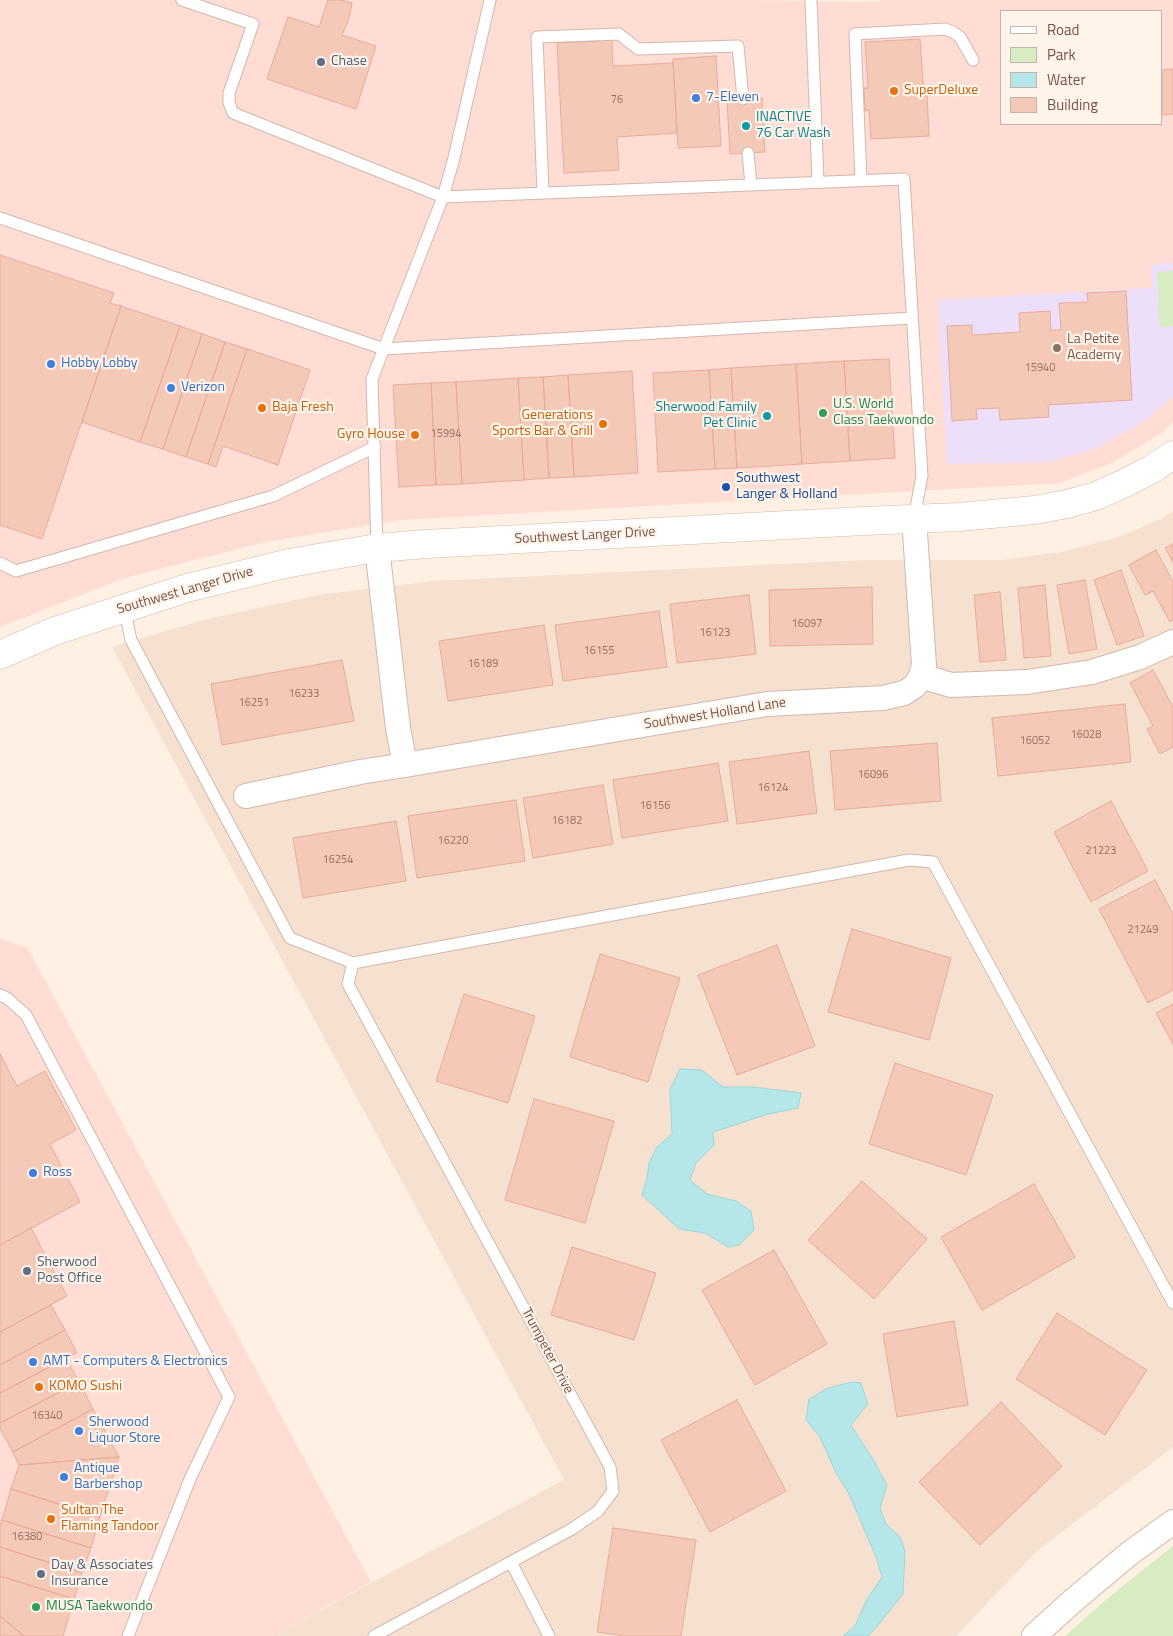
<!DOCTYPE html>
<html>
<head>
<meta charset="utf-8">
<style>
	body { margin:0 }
	#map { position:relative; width:1173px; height:1636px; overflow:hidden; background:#fef0e2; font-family:"Titillium Web",sans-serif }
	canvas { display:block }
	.legend { position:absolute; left:1000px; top:10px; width:162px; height:115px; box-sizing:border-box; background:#fff4ea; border:1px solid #c9b3a9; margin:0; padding:6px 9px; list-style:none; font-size:15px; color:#775247 }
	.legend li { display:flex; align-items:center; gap:10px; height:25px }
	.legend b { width:25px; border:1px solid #c9b3a9 }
</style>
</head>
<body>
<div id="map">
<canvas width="1173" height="1636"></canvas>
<ul class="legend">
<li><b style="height:6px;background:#fff"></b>Road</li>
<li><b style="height:14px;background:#d7ecc0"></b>Park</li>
<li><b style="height:14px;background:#b6e7e8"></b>Water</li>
<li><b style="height:14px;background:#f5c9b8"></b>Building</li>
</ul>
</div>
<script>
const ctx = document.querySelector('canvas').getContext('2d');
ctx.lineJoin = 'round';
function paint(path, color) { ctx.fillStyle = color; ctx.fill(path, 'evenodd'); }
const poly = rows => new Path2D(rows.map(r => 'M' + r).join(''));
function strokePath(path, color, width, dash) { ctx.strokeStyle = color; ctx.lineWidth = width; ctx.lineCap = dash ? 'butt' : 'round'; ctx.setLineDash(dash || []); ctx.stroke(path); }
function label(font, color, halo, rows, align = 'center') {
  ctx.font = font + ' "Titillium Web",sans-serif'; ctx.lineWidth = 4.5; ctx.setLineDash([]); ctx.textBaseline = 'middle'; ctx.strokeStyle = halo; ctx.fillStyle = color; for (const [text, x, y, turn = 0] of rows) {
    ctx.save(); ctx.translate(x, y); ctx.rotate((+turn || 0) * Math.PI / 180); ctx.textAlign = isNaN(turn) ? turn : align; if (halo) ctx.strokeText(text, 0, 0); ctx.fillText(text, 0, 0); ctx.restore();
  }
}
paint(poly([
	[1173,511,1173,1447,1037,1551,956,1636,272,1636,564,1480,112,647,207,619,319,595,434,581,864,560,1003,560,1062,552,1119,537,1163,518]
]), '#f6e0d0');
paint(poly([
	[0,0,754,0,868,2,889,0,1173,0,1173,422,1161,433,1112,463,1059,483,400,520,266,542,125,578,0,627],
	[1002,11,1162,11,1162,124,1002,124],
	[0,939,27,947,371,1582,272,1636,0,1636]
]), '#ffddd5');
paint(poly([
	[1173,263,1173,397,1146,420,1095,449,1048,462,947,464,938,300,1152,288,1151,264]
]), '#eddffa');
paint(poly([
	[1173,271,1173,326,1160,327,1157,272],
	[1173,1546,1173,1636,1065,1636,1108,1598]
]), '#d7ecc0');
const water = poly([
	[680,1069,702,1070,723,1087,753,1087,801,1093,798,1108,768,1114,713,1132,714,1145,696,1163,690,1180,707,1194,736,1201,751,1211,754,1230,739,1245,728,1247,705,1233,679,1229,642,1195,647,1178,649,1163,657,1147,672,1134,670,1089,680,1069],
	[852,1382,861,1383,868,1404,851,1425,874,1461,887,1485,880,1508,886,1524,901,1538,905,1552,903,1594,874,1630,868,1636,843,1636,855,1626,866,1601,882,1577,876,1557,849,1494,836,1473,820,1437,806,1420,809,1399,828,1388,852,1382]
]);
paint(water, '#b6e7e8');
strokePath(water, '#9bd8db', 1);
const building = poly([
	[328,0,341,0,352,3,348,22,342,35,376,46,356,109,267,79,288,17,319,27,328,0],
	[920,39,924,95,927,95,929,136,871,139,869,110,865,111,864,88,868,88,865,42,920,39],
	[612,40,613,66,673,63,677,133,617,137,619,170,564,173,557,43,612,40],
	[716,56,721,146,678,148,673,59,716,56],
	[1173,69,1173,114,1162,115,1162,70,1173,69],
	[762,98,765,152,730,154,727,100,762,98],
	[0,255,114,293,110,303,121,306,42,539,0,525,0,255],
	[1126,291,1132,400,1048,405,1049,417,1000,420,999,408,976,409,977,419,952,421,947,326,972,325,972,335,1020,332,1019,313,1050,311,1051,330,1061,330,1059,303,1088,302,1087,293,1126,291],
	[121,306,180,326,140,442,82,422,121,306],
	[180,326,202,334,163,449,140,442,180,326],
	[202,334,225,342,186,457,163,449,202,334],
	[225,342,247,349,208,464,186,457,225,342],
	[247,349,310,370,278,465,223,446,216,467,208,464,247,349],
	[889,359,895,458,850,461,844,361,889,359],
	[844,361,850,461,802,464,796,364,844,361],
	[796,364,802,464,737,468,731,368,796,364],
	[731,368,737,468,715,469,709,370,731,368],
	[709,370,715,469,658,472,653,373,709,370],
	[632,371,638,473,574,477,568,375,632,371],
	[568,375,574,477,549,478,543,377,568,375],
	[543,377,549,478,524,480,518,378,543,377],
	[518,378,524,480,462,484,456,382,518,378],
	[456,382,462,484,436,485,431,383,456,382],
	[431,383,436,485,399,487,393,385,431,383],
	[1173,544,1173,562,1165,548,1173,544],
	[1156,550,1173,582,1173,620,1170,622,1153,591,1145,595,1129,565,1156,550],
	[1121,570,1144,636,1117,645,1094,580,1121,570],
	[1085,580,1097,649,1069,654,1057,585,1085,580],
	[1045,585,1051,656,1024,658,1018,588,1045,585],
	[872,587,873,644,770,646,769,590,872,587],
	[1000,592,1006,660,980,662,974,595,1000,592],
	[749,595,756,654,677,663,670,604,749,595],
	[659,611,667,667,563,681,555,625,659,611],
	[544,625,553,685,448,701,439,641,544,625],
	[342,660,354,721,222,745,211,684,342,660],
	[1153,670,1173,707,1173,747,1160,754,1147,729,1153,726,1130,683,1153,670],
	[1125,704,1131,762,998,776,992,718,1125,704],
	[937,743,941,801,835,810,830,751,937,743],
	[809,751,817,813,737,824,729,762,809,751],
	[718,763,728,821,622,838,613,780,718,763],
	[603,785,613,844,533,858,523,798,603,785],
	[516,800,525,861,417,878,408,816,516,800],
	[1111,801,1148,871,1091,902,1054,832,1111,801],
	[396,821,406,881,303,898,293,838,396,821],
	[1155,880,1173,914,1173,990,1148,1003,1099,909,1155,880],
	[852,929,951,958,929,1040,828,1012,852,929],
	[777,945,815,1046,737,1075,698,975,777,945],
	[600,954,680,978,648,1082,570,1057,600,954],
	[464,994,535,1016,508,1103,436,1081,464,994],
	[1173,1004,1173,1044,1156,1013,1173,1004],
	[0,1054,17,1086,45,1071,76,1130,50,1144,80,1202,0,1245,0,1054],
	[895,1063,993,1095,966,1175,869,1144,895,1063],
	[534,1099,614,1121,585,1223,505,1200,534,1099],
	[862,1181,927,1239,874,1299,808,1240,862,1181],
	[1034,1184,1075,1257,982,1310,941,1237,1034,1184],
	[31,1228,67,1296,0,1332,0,1245,31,1228],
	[572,1247,656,1273,634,1340,551,1315,572,1247],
	[774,1250,827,1344,755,1385,702,1290,774,1250],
	[51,1305,65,1330,0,1365,0,1332,51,1305],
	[1057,1313,1147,1370,1105,1435,1016,1379,1057,1313],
	[954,1321,968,1405,897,1417,883,1334,954,1321],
	[65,1330,77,1353,0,1393,0,1365,65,1330],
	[66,1358,79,1382,0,1423,0,1393,66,1358],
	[79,1382,93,1409,13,1452,0,1429,0,1423,79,1382],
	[737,1400,786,1491,710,1532,661,1440,737,1400],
	[1001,1402,1062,1466,980,1545,919,1482,1001,1402],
	[93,1409,119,1457,19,1465,13,1452,93,1409],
	[119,1457,100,1517,11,1489,19,1465,119,1457],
	[11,1489,100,1517,91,1548,2,1520,11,1489],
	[2,1520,91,1548,82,1573,0,1547,0,1526,2,1520],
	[613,1528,696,1540,681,1636,624,1636,597,1632,613,1528],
	[0,1547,82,1573,74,1599,0,1576,0,1547],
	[0,1576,74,1599,63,1636,24,1636,0,1616,0,1576],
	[0,1616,24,1636,0,1636,0,1616]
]);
paint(building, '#f5c9b8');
strokePath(building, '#e8ad98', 1);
const lane = poly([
	[182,0,253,24,229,93,229,103,233,113,443,197,904,179,922,476,914,518],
	[811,0,818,182],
	[748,153,751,185],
	[861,180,855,34,945,29,953,32,960,37,973,60],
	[543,193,537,37,619,34,638,49,738,46,743,99],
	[0,218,384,349,912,318],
	[377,548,372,379,443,197,454,158,490,0],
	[0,563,16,571,273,496,375,447],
	[124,607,131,640,290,938,353,963,909,860,933,862,1173,1303],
	[353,963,348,984,610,1467,613,1491,598,1511,572,1529,374,1636],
	[0,995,7,998,26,1015,229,1397,190,1479,128,1636],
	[511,1562,549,1636]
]);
const street = poly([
	[377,548,398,728,405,765,767,704,883,698,904,693,915,686,921,676,924,665,914,518],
	[921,676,951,685,1027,682,1092,672,1140,657,1173,642],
	[246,796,360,772,405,765],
	[1034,1636,1075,1599,1130,1553,1173,1522]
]);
const secondary = poly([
	[0,655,55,631,187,588,285,564,329,556,377,548,426,544,864,521,959,517,1035,510,1067,504,1096,496,1123,484,1152,469,1173,455]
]);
strokePath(lane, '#d1b8ab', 13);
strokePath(street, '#d1b8ab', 26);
strokePath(secondary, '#d5b6a8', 29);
strokePath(lane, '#fff', 11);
strokePath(street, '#fff', 24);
strokePath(secondary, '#fff', 28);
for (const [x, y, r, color] of [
	[321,62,5,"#5c6f8a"],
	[894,91,5,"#e8710a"],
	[696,98,5,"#3f7fe0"],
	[746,126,5,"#0f9aa8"],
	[1057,348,5,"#8d6e63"],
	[51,364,5,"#3f7fe0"],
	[171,388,5,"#3f7fe0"],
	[262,408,5,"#e8710a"],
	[823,413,5,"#2e9e5b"],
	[767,416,5,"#0f9aa8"],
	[603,424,5,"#e8710a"],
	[415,435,5,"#e8710a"],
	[726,487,5,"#1a4fb4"],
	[33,1173,5,"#3f7fe0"],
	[27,1271,5,"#5c6f8a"],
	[33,1362,5,"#3f7fe0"],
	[39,1387,5,"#e8710a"],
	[79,1431,5,"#3f7fe0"],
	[64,1477,5,"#3f7fe0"],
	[51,1519,5,"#e8710a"],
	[41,1574,5,"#5c6f8a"],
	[36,1607,5,"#2e9e5b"]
]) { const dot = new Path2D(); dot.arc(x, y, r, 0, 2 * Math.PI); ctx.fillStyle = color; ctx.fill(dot); strokePath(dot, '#fff4ea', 2); }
label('11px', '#967063', null, [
	["76",617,100],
	["15940",1040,368],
	["15994",446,434],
	["16097",807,624],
	["16123",715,633],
	["16155",599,651],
	["16189",483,664],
	["16233",304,694],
	["16251",254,703],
	["16028",1086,735],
	["16052",1035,741],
	["16096",873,775],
	["16124",773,788],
	["16156",655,806],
	["16182",567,821],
	["16220",453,841],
	["21223",1101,851],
	["16254",338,860],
	["21249",1143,930],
	["16340",47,1416],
	["16380",27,1537]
]);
label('14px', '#4e5e75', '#fff4ea', [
	["Chase",331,62],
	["Sherwood",37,1263],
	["Post Office",37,1279],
	["Day & Associates",51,1566],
	["Insurance",51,1582]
], 'left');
label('14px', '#c56008', '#fff4ea', [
	["SuperDeluxe",904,91],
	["Baja Fresh",272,408],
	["Generations",593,416,"right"],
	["Sports Bar & Grill",593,432,"right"],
	["Gyro House",405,435,"right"],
	["KOMO Sushi",49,1387],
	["Sultan The",61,1511],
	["Flaming Tandoor",61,1527]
], 'left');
label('14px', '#366cbe', '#fff4ea', [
	["7-Eleven",706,98],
	["Hobby Lobby",61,364],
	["Verizon",181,388],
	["Ross",43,1173],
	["AMT - Computers & Electronics",43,1362],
	["Sherwood",89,1423],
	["Liquor Store",89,1439],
	["Antique",74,1469],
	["Barbershop",74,1485]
], 'left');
label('14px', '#0d838f', '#fff4ea', [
	["INACTIVE",756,118],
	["76 Car Wash",756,134],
	["Sherwood Family",757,408,"right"],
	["Pet Clinic",757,424,"right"]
], 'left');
label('14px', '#785e54', '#fff4ea', [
	["La Petite",1067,340],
	["Academy",1067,356]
], 'left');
label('14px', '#27864d', '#fff4ea', [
	["U.S. World",833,405],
	["Class Taekwondo",833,421],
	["MUSA Taekwondo",46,1607]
], 'left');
label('14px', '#164399', '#fff4ea', [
	["Southwest",736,479],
	["Langer & Holland",736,495]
], 'left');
label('14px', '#775247', '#fff4ea', [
	["Southwest Langer Drive",585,536,-3],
	["Southwest Langer Drive",185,591,-16],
	["Southwest Holland Lane",715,714,-9],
	["Trumpeter Drive",547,1351,62]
]);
</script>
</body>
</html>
